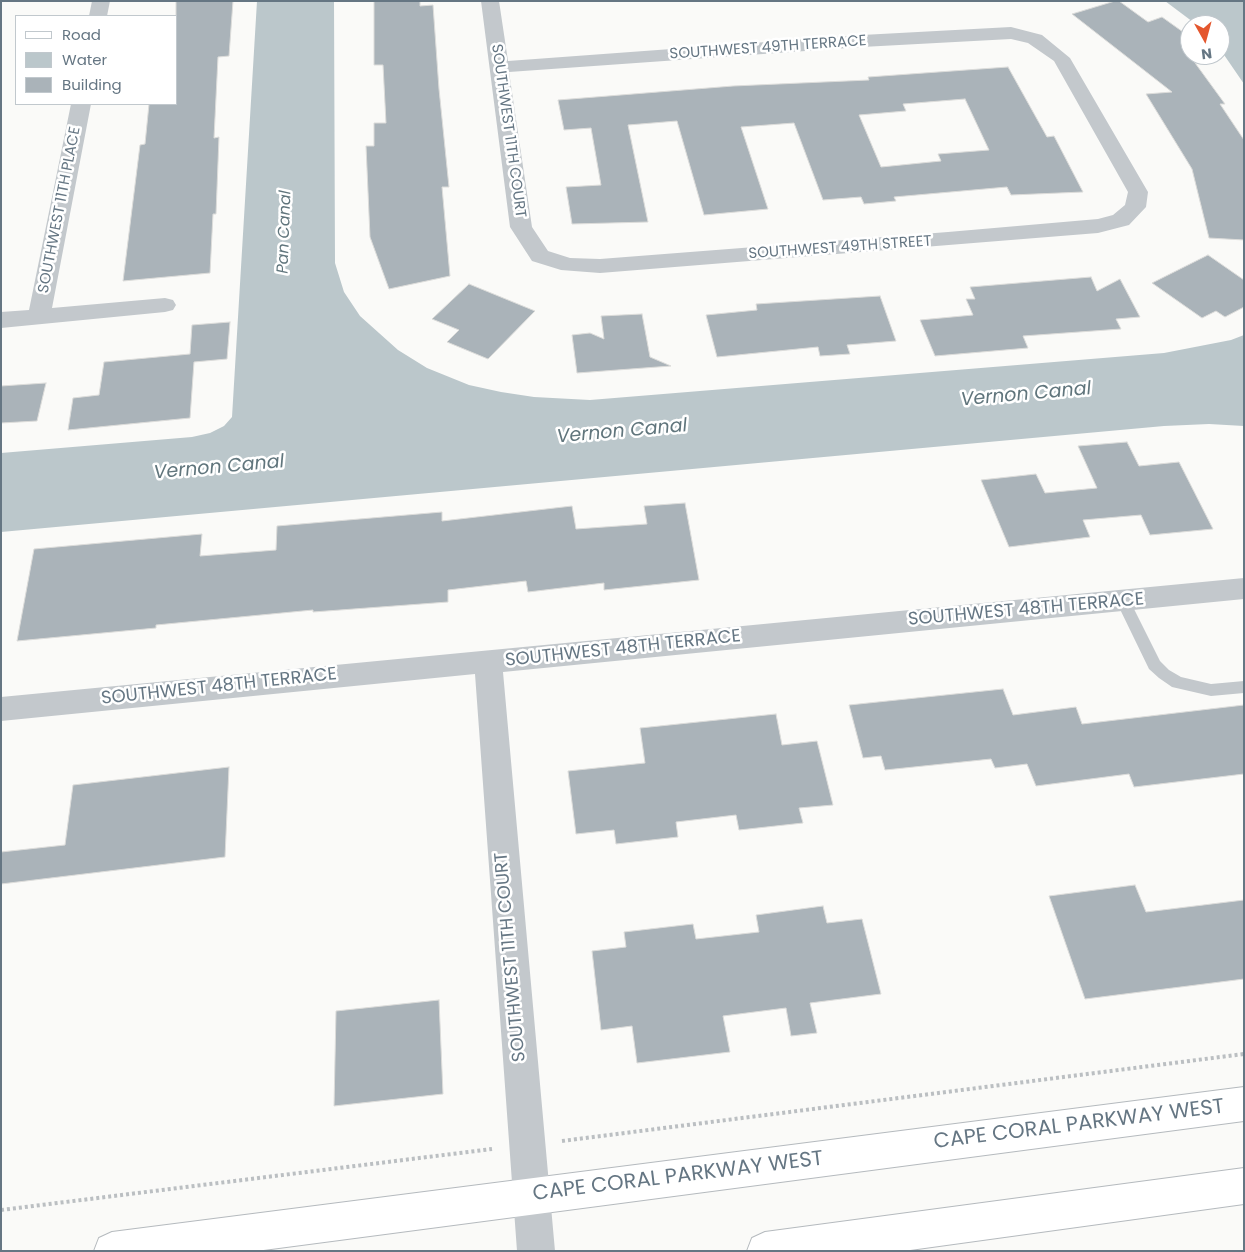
<!DOCTYPE html>
<html>
<head>
<meta charset="utf-8">
<style>
	body { margin:0 }
	#map { position:relative; width:1245px; height:1252px; overflow:hidden; background:#fafaf8; font-family:Poppins,sans-serif }
	canvas { display:block }
	.frame { position:absolute; inset:0; border:2px solid #657683; pointer-events:none }
	.legend { position:absolute; left:15px; top:15px; width:162px; height:90px; box-sizing:border-box; background:#fff; border:1px solid #c1c8cd; margin:0; padding:6px 9px; list-style:none; font-size:15px; color:#657683 }
	.legend li { display:flex; align-items:center; gap:10px; height:25px }
	.legend b { width:25px; border:1px solid #c1c8cd }
	.north { position:absolute; left:1180px; top:15px; width:50px; height:50px; box-sizing:border-box; background:#fff; border:1px solid #c1c8cd; border-radius:50%; rotate:173deg; font-size:14px; font-weight:700; line-height:20px; text-align:center; color:#657683 }
	.north::after { content:''; display:block; margin:auto; width:18px; height:22px; background:#e4572e; clip-path:polygon(50% 0,100% 100%,50% 72%,0 100%) }
</style>
</head>
<body>
<div id="map">
<canvas width="1245" height="1252"></canvas>
<div class="frame"></div>
<ul class="legend">
<li><b style="height:6px;background:#fff"></b>Road</li>
<li><b style="height:14px;background:#bbc7cb"></b>Water</li>
<li><b style="height:14px;background:#aab3b9"></b>Building</li>
</ul>
<div class="north">N</div>
</div>
<script>
const ctx = document.querySelector('canvas').getContext('2d');
ctx.lineJoin = 'round';
function paint(path, color) { ctx.fillStyle = color; ctx.fill(path, 'evenodd'); }
const poly = rows => new Path2D(rows.map(r => 'M' + r).join(''));
function strokePath(path, color, width, dash) { ctx.strokeStyle = color; ctx.lineWidth = width; ctx.lineCap = dash ? 'butt' : 'round'; ctx.setLineDash(dash || []); ctx.stroke(path); }
function label(font, color, halo, rows, align = 'center') {
  ctx.font = font + ' Poppins,sans-serif'; ctx.lineWidth = 5; ctx.setLineDash([]); ctx.textBaseline = 'middle'; ctx.strokeStyle = halo; ctx.fillStyle = color; for (const [text, x, y, turn = 0] of rows) {
    ctx.save(); ctx.translate(x, y); ctx.rotate((+turn || 0) * Math.PI / 180); ctx.textAlign = isNaN(turn) ? turn : align; if (halo) ctx.strokeText(text, 0, 0); ctx.fillText(text, 0, 0); ctx.restore();
  }
}
paint(poly([
	[257,1,334,1,335,263,344,292,360,316,398,350,427,368,469,385,501,392,534,397,590,400,1164,353,1231,340,1244,335,1244,426,1209,424,1164,426,1,532,1,453,192,437,210,433,224,426,232,417],
	[1165,1,1244,1,1244,84,1220,49,1220,25,1197,25]
]), '#bbc7cb');
const building = poly([
	[176,1,233,1,229,56,218,57,214,138,219,137,216,214,213,214,210,273,123,281,140,145,145,144,149,104,176,104,176,1],
	[374,1,420,1,420,6,433,5,439,89,449,187,442,187,450,276,389,289,370,237,366,146,374,146,374,123,386,123,383,65,374,65,374,1],
	[1115,1,1119,1,1148,22,1162,17,1190,37,1190,56,1225,104,1220,104,1244,140,1244,240,1209,238,1192,169,1146,94,1172,92,1072,14,1115,1],
	[1008,67,1047,137,1054,136,1083,192,1011,195,1007,187,894,197,896,201,864,204,861,197,823,200,794,123,741,127,768,209,704,215,677,121,628,125,648,222,572,224,566,187,601,185,591,128,564,130,558,100,733,86,869,80,868,77,1008,67],
	[965,99,989,150,938,154,941,161,881,167,859,115,906,111,903,104,965,99],
	[1208,255,1244,280,1244,307,1225,317,1216,311,1202,318,1152,283,1208,255],
	[1091,277,1097,291,1120,279,1140,317,1116,319,1121,329,1023,336,1028,348,935,356,920,320,973,315,966,299,975,299,970,287,1091,277],
	[469,284,535,311,488,359,447,342,459,330,432,319,469,284],
	[880,296,896,341,847,345,850,354,820,356,818,347,717,357,706,315,757,310,756,304,880,296],
	[642,314,650,357,671,366,577,373,572,335,590,333,604,339,601,316,642,314],
	[230,322,227,359,194,362,190,418,68,430,73,398,99,395,104,362,190,354,192,325,230,322],
	[46,383,37,421,1,423,1,386,46,383],
	[1127,442,1139,466,1179,462,1213,529,1150,535,1141,515,1083,520,1090,537,1009,547,981,480,1036,474,1045,493,1097,488,1078,446,1127,442],
	[685,503,699,580,604,590,604,583,528,592,526,581,448,590,448,602,313,612,313,610,156,625,156,628,17,641,34,549,202,534,200,556,276,550,277,526,442,512,442,521,572,506,576,529,647,524,644,506,685,503],
	[1003,689,1013,715,1076,707,1082,724,1244,705,1244,774,1134,787,1129,774,1036,786,1027,764,995,768,991,759,885,770,881,756,863,758,849,705,1003,689],
	[776,714,782,745,817,741,833,805,799,808,803,823,739,830,736,815,676,822,678,837,616,844,614,830,576,834,568,771,645,763,640,728,776,714],
	[229,767,225,857,1,884,1,852,65,845,73,785,229,767],
	[1135,885,1146,912,1244,900,1244,979,1085,999,1049,896,1135,885],
	[823,906,827,923,862,919,881,994,810,1003,817,1033,791,1036,786,1008,723,1016,730,1052,637,1063,632,1026,601,1030,592,951,626,947,624,932,693,924,696,939,759,932,756,915,823,906],
	[439,1000,443,1094,334,1106,336,1011,439,1000]
]);
paint(building, '#aab3b9');
strokePath(building, '#dcdcda', 1);
const primary = poly([
	[1244,1087,1244,1121,256,1251,94,1251,99,1238,112,1232,1244,1087],
	[1244,1168,1244,1204,903,1251,747,1251,752,1238,765,1232,1244,1168]
]);
strokePath(primary, '#b5babe', 2);
strokePath(poly([
	[562,1141,1244,1054],
	[1,1210,492,1149]
]), '#bbbfc2', 4, [3, 3]);
paint(poly([
	[1123,595,1128,597,1160,661,1169,670,1181,677,1211,684,1244,681,1244,693,1211,696,1172,687,1159,678,1149,669,1116,601,1118,597,1123,595]
]), '#c3c8cc');
paint(poly([
	[92,1,110,1,107,16,89,16,92,1],
	[481,1,499,1,508,61,862,35,1011,27,1042,35,1070,58,1148,192,1146,207,1129,225,1098,233,600,273,561,270,532,261,510,227,481,1],
	[1011,39,1028,43,1054,61,1128,192,1125,205,1113,215,1098,219,948,232,600,259,570,258,548,251,532,227,509,72,862,47,1011,39],
	[71,104,91,104,52,308,165,298,173,300,176,305,173,310,165,312,1,328,1,312,29,310,71,104],
	[1244,578,1244,599,503,672,555,1251,517,1251,475,674,1,721,1,697,1244,578]
]), '#c3c8cc');
paint(primary, '#fff');
label('15px', '#657683', '#fff', [
	["SOUTHWEST 49TH TERRACE",768,48,-4],
	["SOUTHWEST 11TH COURT",508,131,82],
	["SOUTHWEST 11TH PLACE",60,210,-79],
	["SOUTHWEST 49TH STREET",840,248,-4]
]);
label('italic 16px', '#60757c', '#fff', [
	["Pan Canal",285,232,-88]
]);
label('18px', '#657683', '#fff', [
	["SOUTHWEST 48TH TERRACE",1026,610,-5],
	["SOUTHWEST 48TH TERRACE",623,649,-6],
	["SOUTHWEST 48TH TERRACE",219,687,-6],
	["SOUTHWEST 11TH COURT",511,957,-95]
]);
label('italic 19px', '#60757c', '#fff', [
	["Vernon Canal",1026,395,-5],
	["Vernon Canal",622,432,-5],
	["Vernon Canal",219,468,-5]
]);
label('21px', '#657683', '#fff', [
	["CAPE CORAL PARKWAY WEST",1079,1125,-7],
	["CAPE CORAL PARKWAY WEST",678,1177,-7]
]);
</script>
</body>
</html>
